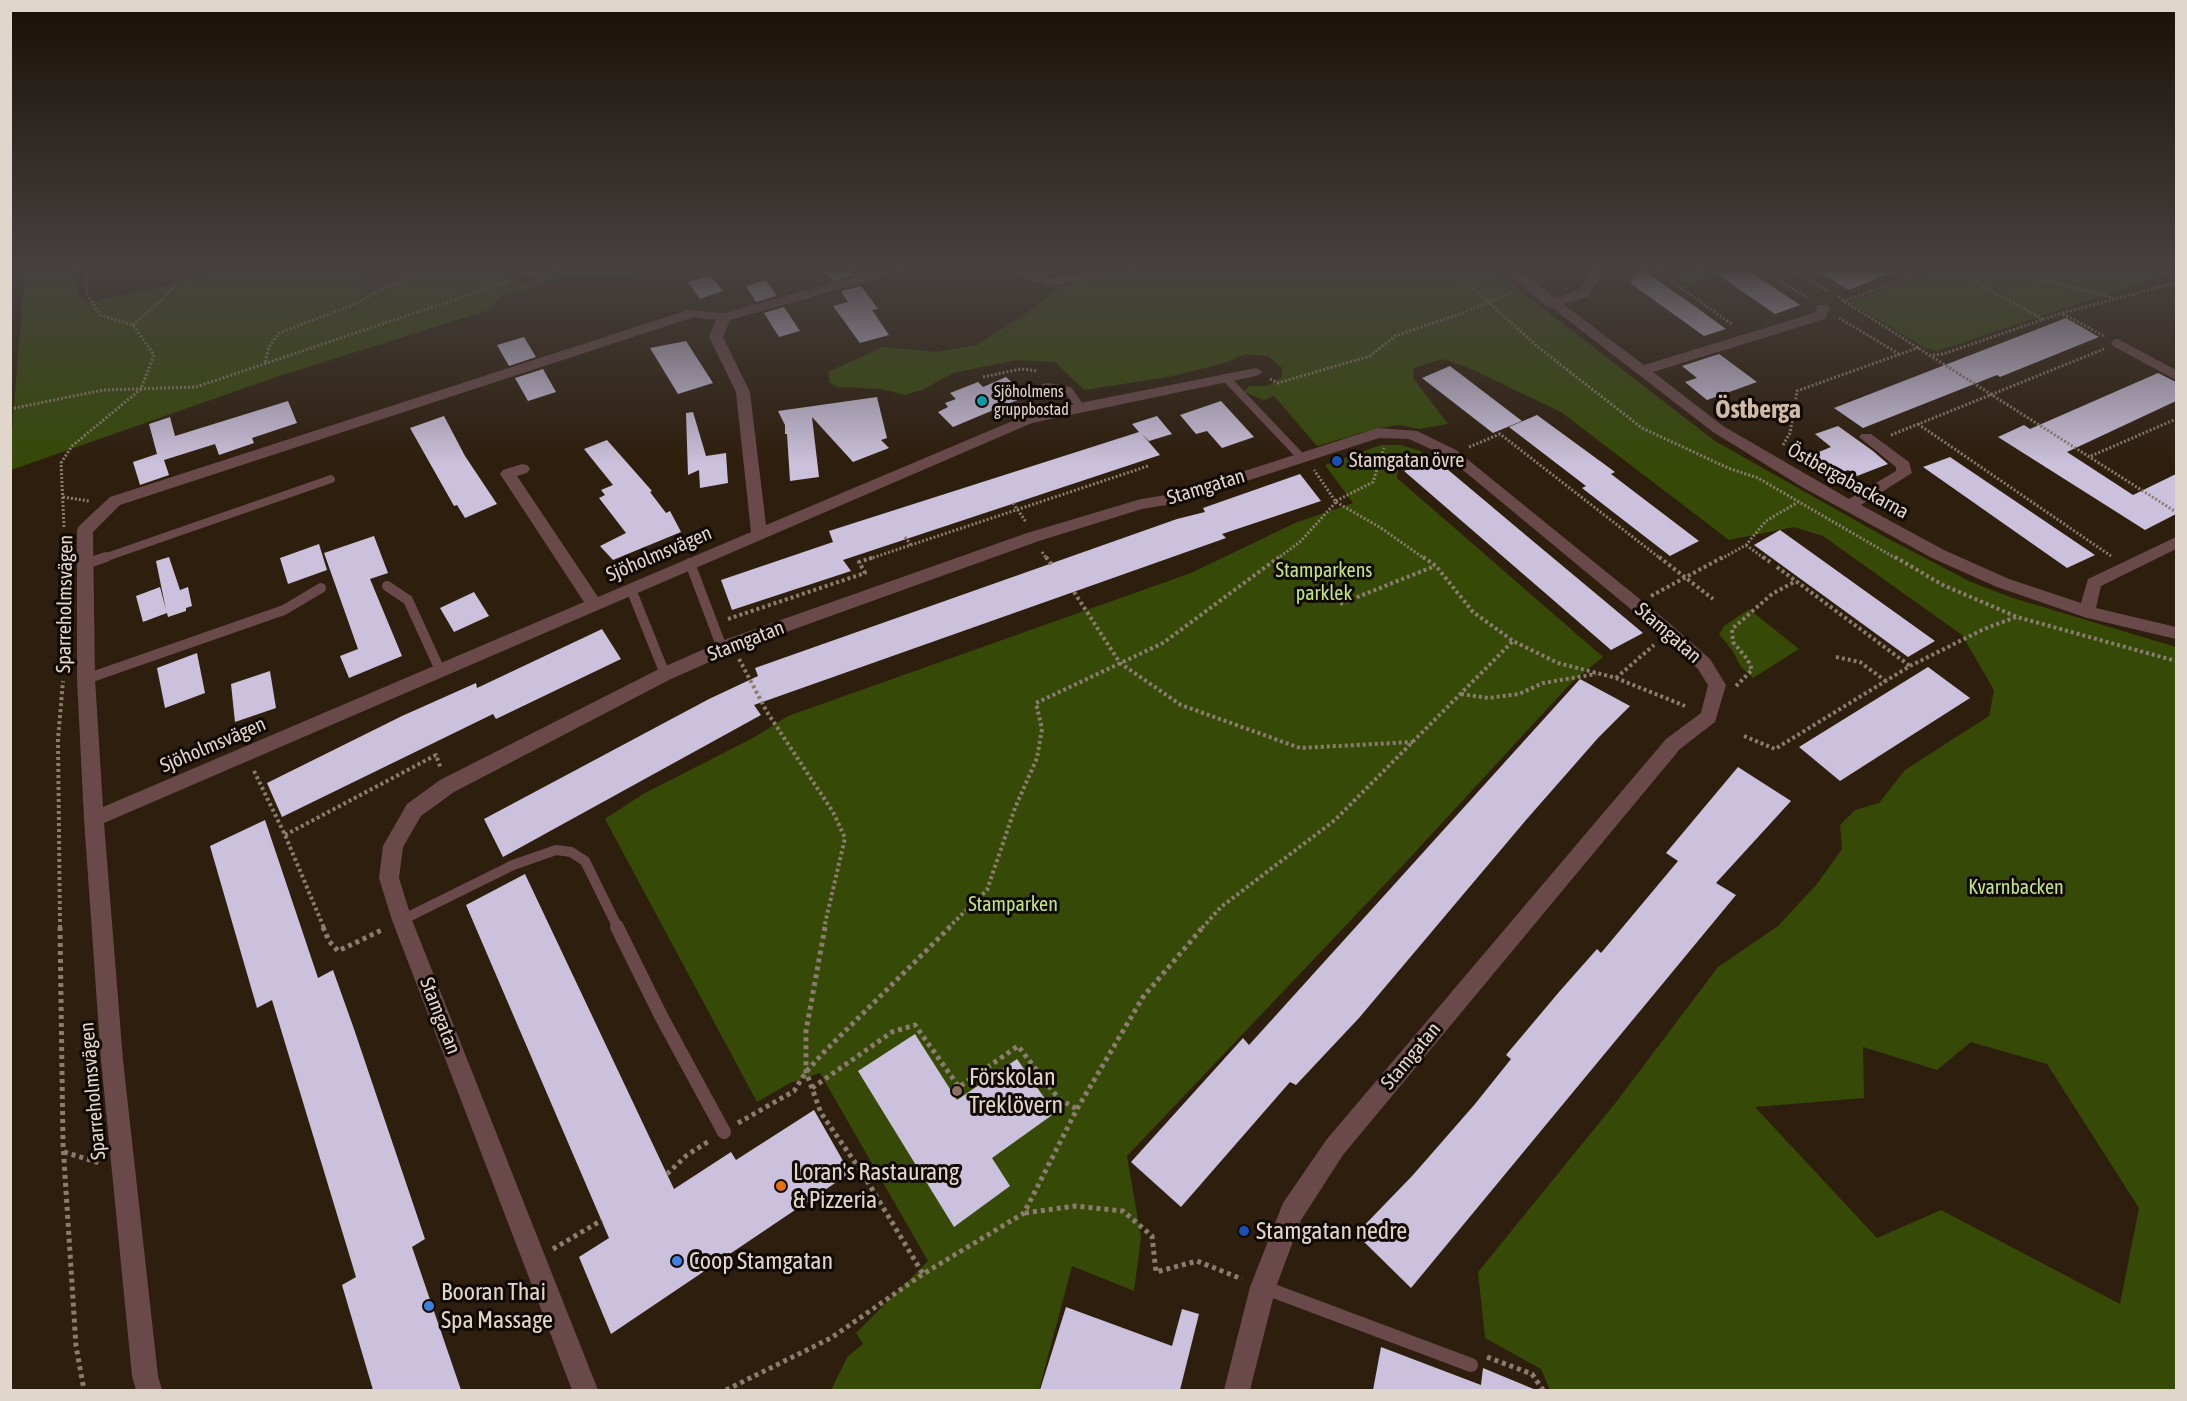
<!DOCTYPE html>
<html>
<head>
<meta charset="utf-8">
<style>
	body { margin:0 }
	#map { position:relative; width:2187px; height:1401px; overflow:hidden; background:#2e1e0d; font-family:"Asap Condensed",sans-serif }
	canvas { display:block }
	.frame { position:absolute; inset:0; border:12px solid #e1d6cb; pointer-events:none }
</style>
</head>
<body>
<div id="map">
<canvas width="2187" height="1401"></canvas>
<div class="frame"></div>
</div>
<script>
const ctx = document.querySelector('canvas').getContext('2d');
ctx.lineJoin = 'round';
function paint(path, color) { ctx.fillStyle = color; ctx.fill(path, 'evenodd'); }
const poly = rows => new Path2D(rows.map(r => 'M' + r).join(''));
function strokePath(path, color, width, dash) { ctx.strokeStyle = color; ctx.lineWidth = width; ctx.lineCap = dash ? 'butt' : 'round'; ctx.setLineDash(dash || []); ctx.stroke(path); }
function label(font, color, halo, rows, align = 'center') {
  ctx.font = font + ' "Asap Condensed",sans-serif'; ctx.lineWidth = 6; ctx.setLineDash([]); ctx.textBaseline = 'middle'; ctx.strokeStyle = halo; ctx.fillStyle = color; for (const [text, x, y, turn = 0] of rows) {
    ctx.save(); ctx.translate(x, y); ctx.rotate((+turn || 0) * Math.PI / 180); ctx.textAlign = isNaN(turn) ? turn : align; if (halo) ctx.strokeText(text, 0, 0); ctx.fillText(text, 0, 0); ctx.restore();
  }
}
paint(poly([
	[354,269,433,269,367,293]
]), '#362323');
paint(poly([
	[25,269,78,269,77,293,85,303,153,289,228,269,354,269,367,293,433,269,514,269,508,279,511,287,574,269,659,269,628,274,573,274,500,296,489,310,279,376,11,470,11,442],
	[1152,269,1492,269,1715,441,1885,537,1971,582,2013,598,2176,647,2176,1390,1550,1390,1541,1369,1485,1338,1478,1272,1617,1101,1718,967,1778,926,1817,884,1842,849,1840,825,1855,810,1879,803,1905,770,1989,716,1994,690,1962,635,1823,536,1794,527,1729,540,1561,412,1469,368,1443,359,1414,368,1413,378,1448,424,1419,429,1400,425,1378,428,1317,446,1274,396,1264,400,1244,392,1249,386,1267,386,1282,377,1282,368,1268,356,1245,354,1225,363,1168,377,1084,390,1055,362,1017,360,953,373,924,389,905,395,881,389,839,387,830,383,828,372,883,347,937,352,977,345,1025,314,1057,289,1076,282],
	[1971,1042,2047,1064,2139,1208,2120,1304,1941,1210,1877,1238,1755,1107,1864,1098,1863,1047,1937,1070],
	[1667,269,1697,269,1708,277,1697,280,1702,284,1693,287],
	[1944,269,2176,269,2176,271,1937,351,1923,347,1850,302],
	[1381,445,1400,445,1418,450,1430,456,1398,470,1397,478,1603,657,1571,683,1406,862,1127,1156,1141,1237,1134,1291,1072,1266,1039,1390,831,1390,848,1356,863,1344,856,1333,928,1261,820,1073,790,1083,757,1102,605,819,643,794,753,738,788,716,1191,573,1295,523,1353,503,1325,465],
	[1749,609,1799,649,1753,678,1741,667,1732,650,1719,634,1724,626]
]), '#364907');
paint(poly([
	[824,269,848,269,853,275,833,281],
	[1641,269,1696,307,1726,329,1704,336,1630,283],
	[1710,269,1746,269,1800,305,1775,314],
	[1814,269,1899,269,1899,270,1849,290],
	[710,275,723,291,700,299,688,282],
	[766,280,777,296,756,302,746,286],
	[861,286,878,309,872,310,889,335,860,343,833,306,848,302,841,291],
	[784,307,800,331,779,337,764,313],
	[2066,318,2099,337,2000,377,1997,375,1863,428,1834,408],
	[524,337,536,357,509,366,497,345],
	[686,341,713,383,678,394,650,348],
	[1719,354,1757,382,1707,400,1685,382,1697,378,1682,366],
	[1450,366,1522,421,1493,433,1422,378],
	[543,369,556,392,528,401,515,378],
	[2158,373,2176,382,2176,401,2067,452,2133,495,2176,474,2176,514,2145,530,1998,437,2024,425,2030,429],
	[1006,377,1027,396,953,427,938,412,948,407,945,403,956,399,950,393,978,382,983,387],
	[877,397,887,438,881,440,889,448,853,462,812,417,819,477,790,481,787,434,785,434,785,425,778,411],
	[288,401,297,423,252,438,254,443,219,455,215,444,164,460,169,475,140,485,133,462,157,454,149,424,170,417,175,436],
	[1221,401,1254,437,1222,448,1207,431,1196,434,1180,415],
	[693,412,706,456,726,453,728,483,700,488,699,470,688,475,686,413],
	[1537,415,1615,472,1611,474,1699,541,1670,556,1582,488,1586,486,1509,427],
	[444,416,465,456,497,504,465,518,457,505,454,506,410,428],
	[1157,416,1172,434,1149,441,1142,434,1160,455,843,560,851,571,732,610,721,580,833,542,829,531,1139,432,1132,424],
	[1838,426,1873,451,1888,464,1857,476,1848,470,1839,474,1814,454,1831,447,1815,434],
	[607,440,652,491,650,492,666,513,670,511,681,532,613,560,600,546,626,533,599,498,605,495,601,490,613,485,584,449],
	[1950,457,2055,528,2095,555,2067,568,1923,467],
	[1434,458,1528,537,1643,633,1611,650,1404,471],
	[1300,474,1321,501,1222,534,1226,538,754,705,761,715,503,857,484,819,709,699,758,676,755,668,1177,519,1205,512,1203,508],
	[1780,530,1935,641,1908,657,1754,545],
	[374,536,388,573,370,579,402,656,349,678,340,656,358,649,324,553],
	[319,544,327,570,288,584,280,558],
	[169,557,180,590,188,587,192,606,186,608,186,611,168,617,167,613,143,622,136,596,160,587,166,610,156,561],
	[474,592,489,616,454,632,440,608],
	[602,629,621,659,496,719,493,714,282,817,267,783,402,716,476,683,477,688],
	[197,653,205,693,165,708,157,668],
	[1928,667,1970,698,1840,781,1799,747],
	[270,671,276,708,235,722,231,684],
	[1580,679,1630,706,1598,738,1526,820,1359,1018,1296,1085,1290,1082,1181,1207,1131,1162,1243,1038,1249,1045],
	[1738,767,1791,801,1716,883,1736,895,1411,1288,1356,1234,1413,1175,1475,1104,1511,1059,1506,1055,1559,992,1597,949,1601,953,1678,861,1666,853],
	[265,820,318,978,333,970,354,1029,425,1239,412,1247,461,1390,373,1390,342,1285,356,1277,272,1000,257,1008,210,846],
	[525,874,674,1189,731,1152,736,1160,814,1110,850,1173,611,1334,579,1257,609,1238,466,905],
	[915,1034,957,1100,1017,1059,1055,1113,992,1158,1010,1186,954,1227,858,1071],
	[1066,1307,1172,1346,1182,1309,1199,1314,1180,1390,1040,1390],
	[1381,1347,1481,1385,1483,1368,1536,1390,1373,1390]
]), '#cbc1dc');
strokePath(poly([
	[1452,269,1538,347,1642,428,1728,468,1758,478,1897,559],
	[1655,269,1733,325],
	[1762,269,1809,299],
	[1791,269,1829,292],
	[1959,269,1994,293,2043,319],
	[1980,269,2053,282,2114,298],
	[1838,297,2176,512],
	[1843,301,1936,269],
	[2063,314,2104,336],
	[1839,318,1899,354],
	[133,325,164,298,182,276,180,269],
	[1933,355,1943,354,2062,313,2176,283],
	[265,362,269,347,279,333,353,305,384,288,418,275,446,269],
	[983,377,1021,369,1038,371],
	[1270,379,1278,383,1370,356,1395,336,1460,314,1513,292],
	[10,409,103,390,196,387,515,279],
	[1918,424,2111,556],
	[1891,435,2104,349],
	[1783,445,1790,433,1797,391,1920,347],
	[1469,447,1500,434,1661,559],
	[2091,456,2176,419],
	[63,497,89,501],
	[1336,501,1373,482,1384,448],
	[1336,502,1381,528,1425,559],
	[1013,503,1026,522],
	[64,527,61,463,72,446,141,389,154,355,133,325,100,315,86,293,87,269],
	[905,537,911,545],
	[1746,545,1765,559],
	[1042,552,1047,559],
	[869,559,1148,466],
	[1277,559,1301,541,1336,502,1314,470],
	[1721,559,1746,545,1766,521,1798,502]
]), '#8a7d6f', 3, [2, 2]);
strokePath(poly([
	[1046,557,1052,565],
	[1423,557,1436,566,1473,612,1513,641,1558,663,1616,678,1685,706],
	[1659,557,1713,599],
	[1763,557,1770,562],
	[1895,557,1943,585,2017,617,2176,661],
	[1777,567,1910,666],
	[1074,592,1120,663,1181,705,1300,748,1413,742],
	[1651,596,1723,557],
	[1340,604,1435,566],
	[728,619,865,573,859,562,874,557],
	[1836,657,1860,662,1887,682],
	[739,659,767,712,833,812,845,838,824,928],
	[1616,678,1654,645],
	[1736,686,1752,670,1748,660,1733,642,1732,629,1772,594,1796,581],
	[1461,694,1488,698,1519,694,1543,683,1596,674],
	[1744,736,1775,749,1910,666,1984,629,2016,617],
	[254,771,285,835,324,928],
	[285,835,436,755,441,769],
	[60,928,58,739,63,681],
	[948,928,987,890,1015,808,1037,758,1042,729,1036,703,1163,643,1279,557],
	[1202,928,1221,907,1335,820,1513,641]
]), '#8a7d6f', 4, [3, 3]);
strokePath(poly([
	[60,927,63,1144,76,1346,84,1390],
	[323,927,329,941,338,951,384,929],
	[825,927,806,1031,806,1072,821,1113,863,1174,923,1274],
	[812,1088,892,1032,915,1025,959,1087,1018,1046,1059,1099,1077,1109],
	[738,1123,794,1091,806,1072,824,1052,950,927],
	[64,1152,100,1163],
	[667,1174,687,1155,709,1141],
	[1025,1213,1075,1206,1123,1211,1152,1236,1156,1272,1197,1261,1242,1279],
	[553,1249,602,1220],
	[1487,1357,1532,1374,1543,1390],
	[726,1390,831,1338,923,1274,1024,1213,1077,1109,1143,997,1203,927]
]), '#8a7d6f', 5, [4, 4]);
strokePath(poly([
	[1226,378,1301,457],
	[1033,391,1047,387,1069,391,1080,407],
	[101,559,331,479]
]), '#6a494b', 8);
strokePath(poly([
	[690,563,722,648],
	[86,564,106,557],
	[387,586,408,600,440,670],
	[631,589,665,674],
	[86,679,284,610,321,588],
	[402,920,513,865,556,850,571,852,585,861,618,928]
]), '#6a494b', 10);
strokePath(poly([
	[617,927,661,1016,724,1132],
	[1263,1287,1471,1365]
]), '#6a494b', 14);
paint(poly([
	[533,269,557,269,555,272,528,278,522,274,533,269],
	[883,269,903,269,901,272,730,320,723,337,750,392,766,525,1022,417,1080,403,1256,368,1263,372,1256,376,1032,423,104,823,123,1060,158,1376,162,1390,136,1390,132,1376,101,1060,84,819,77,679,77,530,79,526,110,497,688,310,724,313,883,269],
	[694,317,716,320,709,337,736,392,751,532,598,597,517,476,527,473,530,469,527,465,522,464,503,470,500,474,584,602,103,807,95,679,93,532,120,505,694,317],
	[1017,269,1030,269,1035,273,1050,278,1106,269,1135,269,1129,273,1050,286,1025,279,1017,269],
	[1504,269,1518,269,1555,298,1577,291,1587,280,1585,269,1597,269,1600,280,1587,297,1563,304,1644,365,1814,313,1818,305,1828,305,1830,308,1825,319,1653,372,1723,426,1849,499,1896,471,1896,467,1859,437,1861,434,1871,434,1909,462,1912,473,1861,505,1944,550,2009,579,2081,603,2088,579,2176,537,2176,549,2101,586,2096,608,2176,627,2176,639,2087,618,1997,587,1932,558,1802,487,1713,432,1551,307,1546,306,1504,269],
	[2118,339,2176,370,2176,380,2113,346,2111,343,2113,340,2118,339],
	[1378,428,1417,431,1456,450,1668,622,1710,659,1726,685,1715,722,1680,749,1343,1155,1301,1220,1276,1287,1250,1390,1224,1390,1250,1287,1283,1203,1327,1139,1666,739,1701,713,1708,685,1698,669,1656,630,1446,456,1409,439,1379,438,1179,503,1142,509,1039,541,739,649,671,679,454,792,421,816,403,847,399,878,412,920,598,1390,572,1390,392,920,379,878,383,846,407,804,440,780,659,669,727,639,1027,533,1141,499,1173,494,1378,428]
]), '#6a494b');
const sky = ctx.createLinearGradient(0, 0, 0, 465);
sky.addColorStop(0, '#191007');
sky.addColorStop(0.58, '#464140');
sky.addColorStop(1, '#46414000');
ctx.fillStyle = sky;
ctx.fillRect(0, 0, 2187, 465);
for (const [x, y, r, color] of [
	[982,401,6,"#0f9aa8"],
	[1337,461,6,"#1a4fb4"],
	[957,1091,6,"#8d6e63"],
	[781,1186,6,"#e8710a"],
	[1244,1231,6,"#1a4fb4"],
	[677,1261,6,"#3f7fe0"],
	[429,1306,6,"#3f7fe0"]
]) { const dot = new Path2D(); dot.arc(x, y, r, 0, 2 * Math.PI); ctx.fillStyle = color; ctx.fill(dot); strokePath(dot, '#110a04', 2); }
label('16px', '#e1d6cb', '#110a04', [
	["Sjöholmens",994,392],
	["gruppbostad",994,410]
], 'left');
label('20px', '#e1d6cb', '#110a04', [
	["Stamgatan övre",1349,461]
], 'left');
label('20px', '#e1d6cb', '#110a04', [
	["Östbergabackarna",1848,481,29],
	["Stamgatan",1206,487,-17],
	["Sjöholmsvägen",659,554,-23],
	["Sparreholmsvägen",65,604,-89],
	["Stamgatan",1668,633,41],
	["Stamgatan",746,641,-21],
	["Sjöholmsvägen",213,745,-23],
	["Stamgatan",440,1016,69],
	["Stamgatan",1411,1056,-50],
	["Sparreholmsvägen",93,1091,-95]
]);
label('20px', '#c2e584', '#110a04', [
	["Stamparkens",1324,571],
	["parklek",1324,594],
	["Kvarnbacken",2016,888],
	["Stamparken",1013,905]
]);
label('24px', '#e1d6cb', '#110a04', [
	["Förskolan",969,1077],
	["Treklövern",969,1105],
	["Loran's Rastaurang",793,1172],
	["& Pizzeria",793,1200],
	["Stamgatan nedre",1256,1231],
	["Coop Stamgatan",689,1261],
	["Booran Thai",441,1292],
	["Spa Massage",441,1320]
], 'left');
label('bold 26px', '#d0baa5', '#110a04', [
	["Östberga",1758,410]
]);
</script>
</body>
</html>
